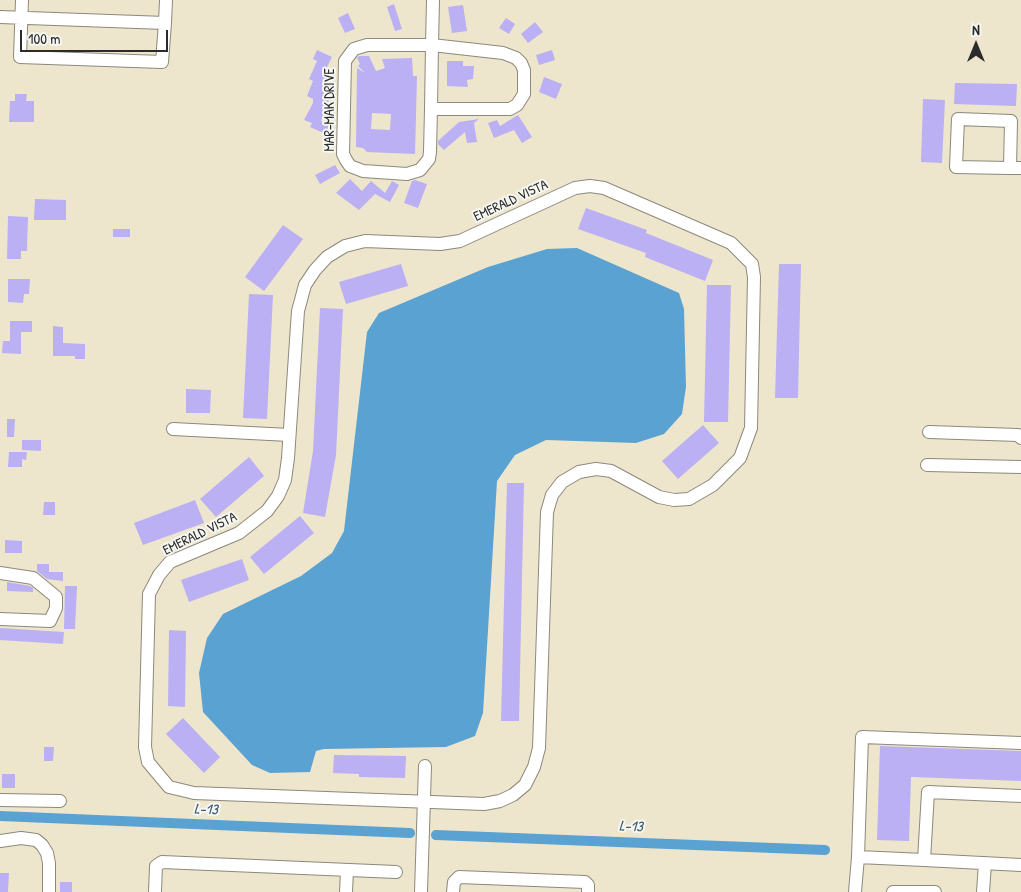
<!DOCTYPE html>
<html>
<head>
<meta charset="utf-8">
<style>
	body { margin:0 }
	#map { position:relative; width:1021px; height:892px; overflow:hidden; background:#ede6cc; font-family:"Patrick Hand",sans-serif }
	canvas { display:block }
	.north { position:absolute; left:951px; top:20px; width:50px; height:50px; -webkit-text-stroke:4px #f6f6f2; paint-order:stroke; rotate:0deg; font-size:14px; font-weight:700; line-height:20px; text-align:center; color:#2b2b2b }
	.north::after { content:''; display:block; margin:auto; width:18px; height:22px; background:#2b2b2b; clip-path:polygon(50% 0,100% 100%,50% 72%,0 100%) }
	.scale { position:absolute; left:20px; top:30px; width:148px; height:22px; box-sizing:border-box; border:2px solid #2b2b2b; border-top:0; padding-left:6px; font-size:15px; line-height:18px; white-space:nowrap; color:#2b2b2b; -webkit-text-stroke:4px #f6f6f2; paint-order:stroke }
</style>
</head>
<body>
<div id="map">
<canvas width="1021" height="892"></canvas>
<div class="north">N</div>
<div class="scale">100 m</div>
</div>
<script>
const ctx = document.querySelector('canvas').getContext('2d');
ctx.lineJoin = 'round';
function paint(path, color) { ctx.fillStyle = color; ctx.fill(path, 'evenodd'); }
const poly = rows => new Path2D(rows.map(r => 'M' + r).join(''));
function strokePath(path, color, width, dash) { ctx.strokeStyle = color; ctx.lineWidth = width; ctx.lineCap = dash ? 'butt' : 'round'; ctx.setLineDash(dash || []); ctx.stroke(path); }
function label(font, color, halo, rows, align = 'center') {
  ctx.font = font + ' "Patrick Hand",sans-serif'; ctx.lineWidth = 4; ctx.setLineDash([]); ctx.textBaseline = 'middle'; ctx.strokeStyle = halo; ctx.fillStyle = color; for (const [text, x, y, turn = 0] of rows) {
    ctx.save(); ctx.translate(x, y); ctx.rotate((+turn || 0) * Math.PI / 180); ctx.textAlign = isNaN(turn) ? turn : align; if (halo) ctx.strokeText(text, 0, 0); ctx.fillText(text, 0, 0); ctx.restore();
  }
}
paint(poly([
	[577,248,679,293,684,309,686,387,682,414,664,434,636,443,546,440,515,455,497,481,483,713,475,736,446,747,324,749,316,751,310,772,270,773,252,765,203,712,199,673,207,638,223,614,301,576,332,553,344,531,367,332,379,313,488,267,547,249]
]), '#5aa2d1');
strokePath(poly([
	[0,816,410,833],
	[436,835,825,850]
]), '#5aa2d1', 10);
paint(poly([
	[394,4,402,29,395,31,387,7],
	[463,5,467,31,452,33,448,7],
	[348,13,355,29,345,33,338,18],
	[506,18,515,24,509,34,499,28],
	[535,22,543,32,528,43,521,34],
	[317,50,332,57,323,75,331,78,323,97,329,100,321,121,330,125,326,134,310,127,312,123,304,120,313,103,313,99,307,96,313,81,309,79,317,61,313,59],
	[552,50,555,60,539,65,536,55],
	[359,56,369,56,376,71,385,68,382,59,412,58,413,76,417,76,415,154,367,152,363,148,356,147,357,68,365,73,358,66,360,64,357,58],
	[372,113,391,114,390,130,371,129],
	[447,61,463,61,463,66,474,66,473,79,467,80,468,87,447,86],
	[544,77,562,84,556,99,539,92],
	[955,83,1017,84,1016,106,954,104],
	[15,94,27,94,26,101,34,101,34,122,9,122,10,101,15,101],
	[923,99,945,100,942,163,921,162],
	[518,115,532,137,522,143,514,130,494,138,488,123,497,120,500,126],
	[479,119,474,123,477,142,467,143,465,132,444,150,438,144,438,141,459,122],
	[335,165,340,173,320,184,315,175],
	[350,179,362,191,371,181,385,193,392,181,399,185,390,202,375,194,359,210,336,193],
	[415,180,427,184,418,208,404,203,412,181],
	[35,199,66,200,66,220,34,220],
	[586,208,647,230,646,233,713,260,705,281,645,257,646,253,578,229],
	[8,216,28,217,27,251,21,251,21,259,7,259],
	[283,225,303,239,264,291,245,277],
	[113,229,130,229,130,237,113,237],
	[401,264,408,286,346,304,339,282],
	[779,264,801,264,798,398,775,398],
	[8,279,30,279,29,294,24,294,23,303,8,302],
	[707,285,731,285,728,422,704,422],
	[249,294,273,295,267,419,243,418],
	[320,308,343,309,336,455,325,517,303,513,313,451],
	[10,321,32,321,32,332,21,332,21,354,2,353,3,341,10,341],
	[53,326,63,327,63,343,85,344,85,359,75,359,75,356,53,356],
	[186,389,211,390,210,413,186,413],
	[7,419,15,419,14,437,7,437],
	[703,425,719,443,678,479,662,461],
	[22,440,41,440,41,451,22,450],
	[9,452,27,452,26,460,22,459,22,467,8,467],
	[249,457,264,476,216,517,200,499],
	[507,483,524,483,519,721,501,721],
	[195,500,204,523,143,545,134,523],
	[44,502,55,502,55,515,43,515],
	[300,516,314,533,264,574,250,557],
	[5,540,22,541,22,553,5,553],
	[242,559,249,580,189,602,181,580],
	[37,564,49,564,49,572,63,572,63,581,47,579,37,571],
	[7,582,30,586,33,588,33,592,7,591],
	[65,586,77,586,75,629,64,629],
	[0,628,64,632,63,644,0,640],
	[169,630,186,631,185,707,168,706],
	[183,718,220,757,204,773,166,734],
	[880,746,1021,751,1021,781,911,777,909,841,877,840],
	[44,747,54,747,53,761,44,761],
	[334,755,406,756,405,778,359,777,359,774,333,773],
	[2,774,15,774,15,788,2,788],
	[0,873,9,873,8,892,0,892],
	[60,882,72,882,72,892,60,892]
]), '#bab0f3');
const minor = poly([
	[22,0,20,57,162,62,165,23],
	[0,17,165,23,166,0],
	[431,109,510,109,517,105,524,94,524,70,521,63,516,58,503,53,432,45,367,45,354,49,345,61,343,154,346,160,350,166,363,171,407,174,420,170,429,159,430,152,431,109,432,45,433,0],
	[1010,168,1011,121,958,119,956,167,1010,168,1021,168],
	[590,186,604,188,731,243,752,264,754,277,751,428,740,458,713,485,689,499,674,500,659,497,611,471,596,469,579,472,562,482,552,495,547,512,539,748,534,767,525,785,513,795,500,801,484,804,194,793,169,787,148,762,145,747,149,594,159,575,170,562,239,533,267,511,278,496,285,480,288,458,298,311,305,285,315,270,327,257,345,246,365,241,440,244,460,241,575,188,590,186],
	[173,429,289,435],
	[929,432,1018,435,1021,438],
	[927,465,1021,467],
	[0,573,33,578,56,597,56,608,50,621,0,619],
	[0,800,60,801],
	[0,841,21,838,36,840,42,845,47,853,49,863,49,892],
	[858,857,862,737,1021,743],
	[924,860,1021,865],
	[155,892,156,866,162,862,396,872],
	[346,892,347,870],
	[421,892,425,766],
	[453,892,454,882,459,877,585,882,588,885,588,892],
	[855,892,858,857,924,860,928,792,1021,796],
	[893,892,935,892],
	[983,892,985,863]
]);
strokePath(minor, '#8c887c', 14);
strokePath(minor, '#fff', 12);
label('14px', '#2b2b2b', '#f6f6f2', [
	["MAR-MAK DRIVE",330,110,-90],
	["EMERALD VISTA",511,201,-25],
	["EMERALD VISTA",200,534,-26]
]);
label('italic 15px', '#3e5b6d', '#f6f6f2', [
	["L-13",206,810,2],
	["L-13",631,827,2]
]);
</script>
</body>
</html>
